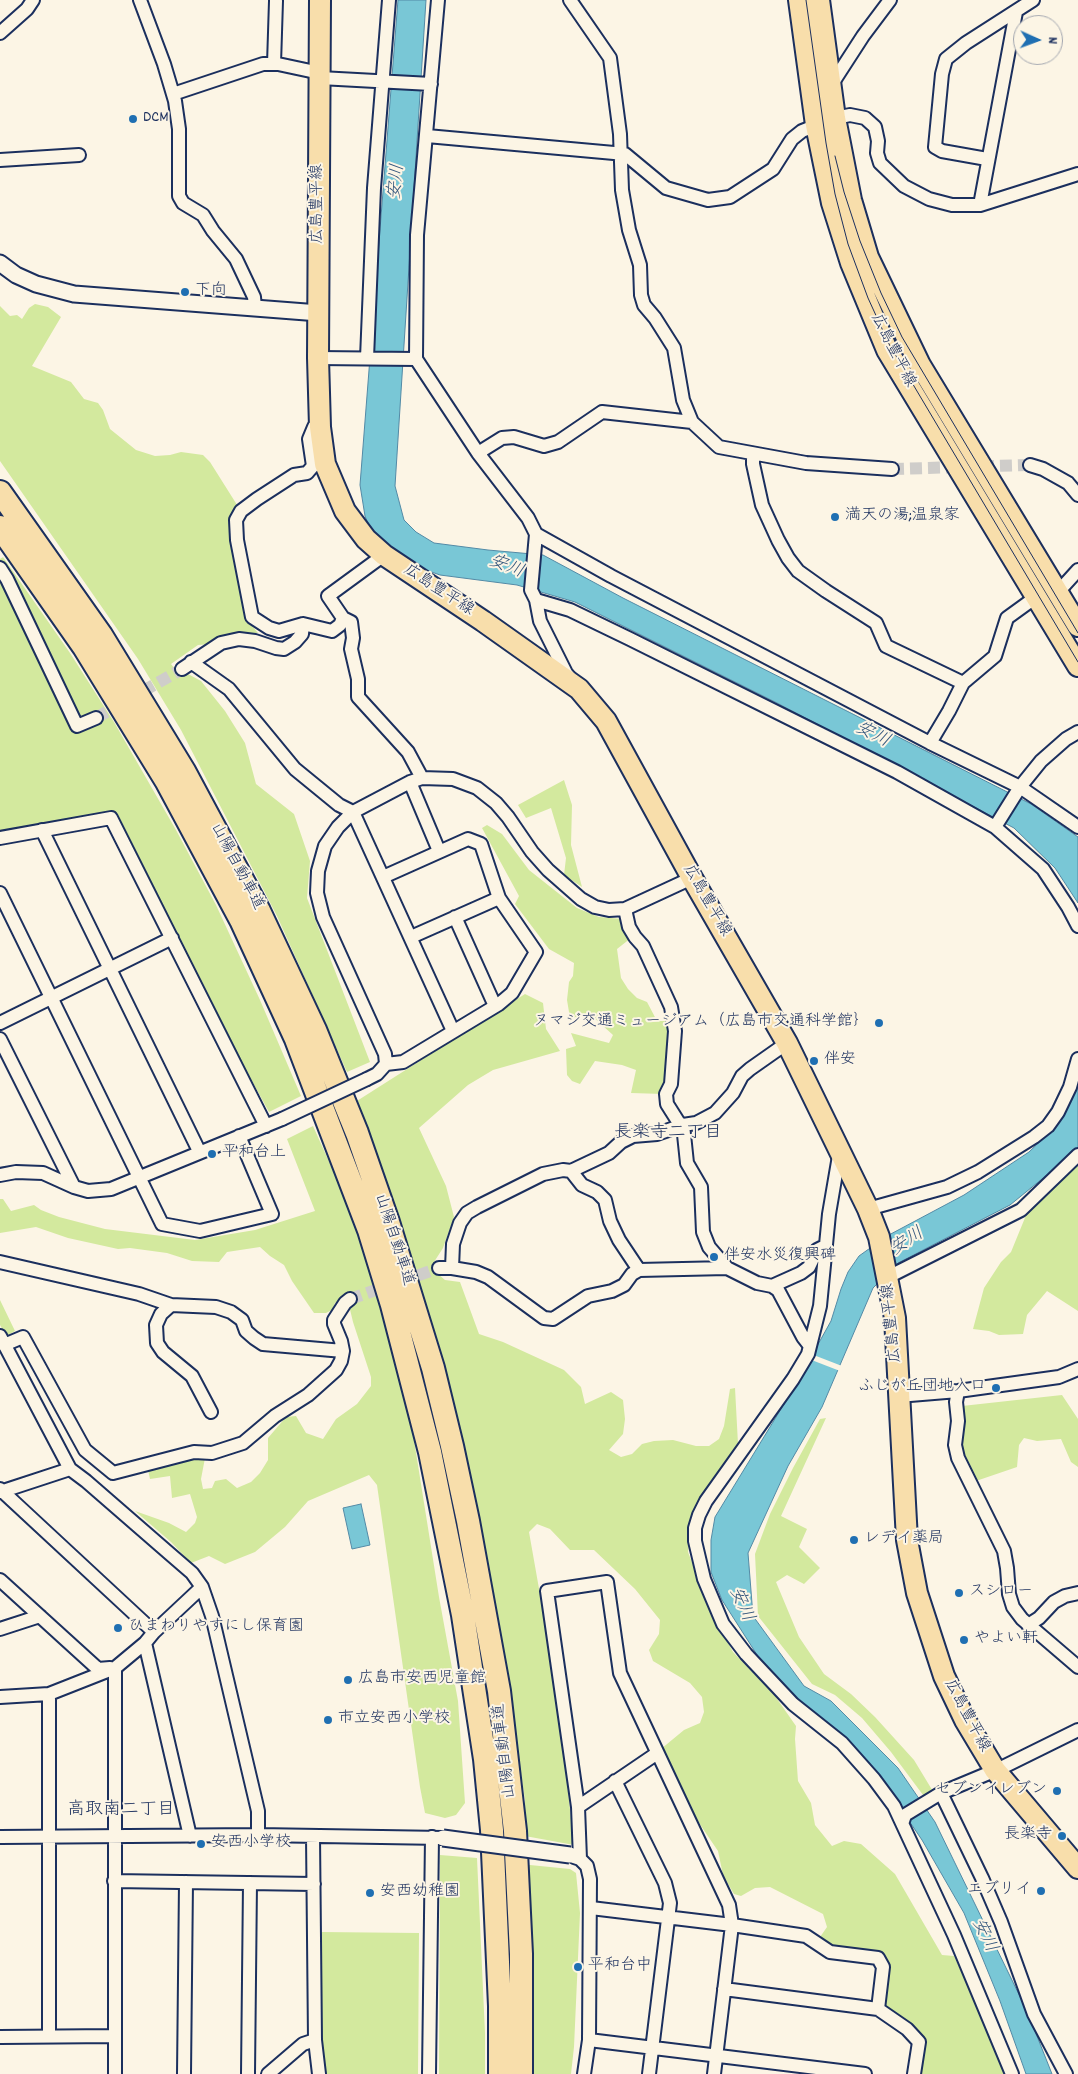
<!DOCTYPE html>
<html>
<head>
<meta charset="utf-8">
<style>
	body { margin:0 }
	#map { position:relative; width:1078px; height:2074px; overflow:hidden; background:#fcf5e5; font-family:Dekko,sans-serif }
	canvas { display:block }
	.north { position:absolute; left:1013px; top:15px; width:50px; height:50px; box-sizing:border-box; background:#fcf5e5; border:1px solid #a2a6af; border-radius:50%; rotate:92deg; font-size:14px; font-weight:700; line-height:20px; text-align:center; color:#1b2f5e }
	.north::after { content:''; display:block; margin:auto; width:18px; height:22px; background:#1f6fb2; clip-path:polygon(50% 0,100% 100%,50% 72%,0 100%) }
</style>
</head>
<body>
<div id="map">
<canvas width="1078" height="2074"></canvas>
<div class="north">N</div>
</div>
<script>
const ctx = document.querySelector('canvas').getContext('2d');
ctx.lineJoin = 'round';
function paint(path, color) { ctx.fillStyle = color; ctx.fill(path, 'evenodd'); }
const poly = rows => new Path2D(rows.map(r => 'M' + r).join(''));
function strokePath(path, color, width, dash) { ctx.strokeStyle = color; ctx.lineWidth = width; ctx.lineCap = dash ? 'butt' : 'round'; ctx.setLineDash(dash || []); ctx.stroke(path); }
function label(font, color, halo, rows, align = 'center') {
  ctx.font = font + ' Dekko,"Klee One",sans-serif'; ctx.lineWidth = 4; ctx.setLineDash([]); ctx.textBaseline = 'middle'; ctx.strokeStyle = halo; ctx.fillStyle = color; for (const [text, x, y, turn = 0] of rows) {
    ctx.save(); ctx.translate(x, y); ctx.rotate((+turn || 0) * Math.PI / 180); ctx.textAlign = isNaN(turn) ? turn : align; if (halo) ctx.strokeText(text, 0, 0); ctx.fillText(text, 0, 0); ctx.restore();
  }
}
paint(poly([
	[35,304,48,307,61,317,32,366,71,382,84,399,98,403,103,410,110,429,136,450,155,456,170,455,181,452,203,455,210,462,239,508,248,621,258,633,230,633,212,644,198,645,171,664,180,675,188,674,201,681,225,711,245,743,256,784,294,814,310,861,307,898,370,1062,347,1072,277,916,181,730,138,659,0,461,0,306,10,316,17,315,22,319,29,308],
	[3,557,70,653,114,722,176,830,216,905,260,1000,301,1096,269,1112,174,939,114,817,0,836,0,559],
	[564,780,572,805,571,845,582,887,564,875,566,858,551,808,526,818,518,805],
	[487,825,502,834,529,870,577,908,599,917,623,919,631,938,617,949,621,978,628,989,637,998,647,1002,657,1021,667,1021,670,1033,663,1094,631,1093,636,1070,622,1065,595,1061,580,1084,572,1081,567,1075,566,1049,576,1046,571,1033,609,1043,613,1035,591,1015,570,1018,567,1000,569,982,573,976,574,963,549,949,515,904,519,896,482,828],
	[525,994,543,1003,546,1029,560,1051,493,1070,468,1085,419,1128,446,1186,454,1217,443,1248,434,1262,438,1274,445,1280,460,1282,479,1334,503,1342,564,1370,581,1387,585,1404,611,1392,623,1400,625,1419,623,1434,609,1450,621,1457,632,1454,642,1444,654,1441,673,1440,696,1446,709,1446,719,1439,724,1426,730,1389,735,1388,738,1444,702,1496,692,1518,688,1552,710,1610,733,1652,775,1696,796,1726,795,1739,798,1781,811,1803,815,1825,832,1846,844,1841,861,1844,895,1874,942,1955,954,1956,980,2012,1006,2074,920,2074,917,2032,902,2018,885,2007,888,1967,818,1940,827,1927,823,1914,770,1887,755,1888,741,1896,734,1894,723,1875,718,1851,695,1817,661,1749,684,1730,700,1723,704,1712,702,1697,690,1683,653,1661,649,1650,659,1634,660,1620,635,1589,594,1550,570,1550,550,1529,537,1524,529,1532,556,1685,574,1845,525,1836,525,1800,508,1689,477,1530,349,1106],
	[313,1126,349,1206,378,1277,396,1348,414,1440,439,1597,458,1701,465,1803,456,1815,445,1818,425,1813,420,1787,377,1485,369,1475,308,1501,285,1527,255,1552,225,1564,209,1556,191,1563,171,1542,135,1511,169,1523,186,1532,195,1523,197,1517,190,1494,172,1498,170,1476,150,1479,148,1470,194,1456,205,1458,201,1479,203,1489,212,1488,215,1481,226,1479,237,1488,251,1482,260,1473,268,1460,268,1438,286,1417,296,1416,306,1433,323,1439,336,1419,357,1404,371,1386,371,1377,353,1322,347,1297,335,1303,332,1310,326,1313,314,1313,292,1281,284,1265,270,1256,260,1247,227,1252,219,1262,192,1261,167,1253,130,1248,118,1249,68,1238,36,1227,0,1233,0,1199,3,1199,11,1211,34,1205,41,1210,59,1217,105,1229,195,1240,255,1230,315,1211,287,1139],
	[1078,1159,1078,1311,1047,1291,1027,1315,1023,1334,999,1335,989,1331,973,1329,984,1288,1001,1262,1011,1252,1029,1208],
	[0,1300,15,1331,6,1336,0,1325],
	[1062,1395,1078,1419,1078,1467,1071,1462,1061,1439,1037,1441,1024,1438,1019,1445,1017,1467,976,1481,964,1460,961,1446,962,1406],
	[826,1418,781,1516,807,1529,799,1547,820,1568,804,1584,787,1575,776,1582,799,1637,824,1674,851,1694,875,1717,914,1760,934,1793,926,1799,891,1752,862,1718,835,1695,812,1684,758,1616,755,1554,770,1514,793,1468,820,1419],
	[440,1855,477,1858,485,2033,485,2074,439,2074],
	[520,1864,570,1869,576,1873,580,1913,574,2047,571,2074,528,2074,527,2043,532,1940],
	[321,1932,419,1933,418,2074,326,2074,322,2055]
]), '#d3e99e');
const water = poly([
	[398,0,426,0,395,486,404,520,416,532,434,543,488,550,543,555,623,598,1031,804,1078,837,1078,903,1055,868,1014,828,777,703,575,602,517,585,440,575,412,565,372,533,365,516,360,485,398,0],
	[1078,1081,1078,1147,1069,1157,1010,1205,898,1263,873,1288,822,1407,788,1466,748,1553,753,1616,804,1686,831,1701,898,1768,935,1822,1027,2011,1052,2074,1026,2074,1000,2001,964,1913,922,1840,878,1775,768,1672,722,1600,711,1572,711,1540,715,1517,792,1391,831,1321,841,1289,848,1272,859,1256,887,1236,964,1195,1029,1152,1055,1127,1078,1081],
	[361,1504,370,1545,352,1549,343,1508,361,1504]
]);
paint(water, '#79c7d6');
strokePath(water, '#538aa6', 1);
paint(poly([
	[811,1354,842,1366,840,1371,809,1359]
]), '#fcf5e5');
strokePath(poly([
	[892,469,1030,465],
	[96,718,182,669],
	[350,1299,439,1268]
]), '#cfcdca', 12, [12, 6]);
const minor = poly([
	[140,0,164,64,175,101,179,129,179,196,183,203,203,215,213,231,236,259,254,297,255,307],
	[438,0,417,235,416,359,478,453,528,518,536,534,611,576,930,743,1020,787,1078,827],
	[570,0,610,58,620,134,622,190,629,230,640,265,641,295,644,305,655,318,674,348,683,400,692,422,719,447,806,463,892,469],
	[0,33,27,9,33,0],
	[274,64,276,1],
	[320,78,431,84],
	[830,87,863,36,890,0],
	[173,94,263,64,278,64,320,73],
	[427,136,625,154,666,188,708,200,730,197,773,169,792,139,802,131,835,118,850,115,865,118,875,127,878,141,877,153,880,163,904,186,929,199,952,205,980,205,1078,174],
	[987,159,942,151,935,147,942,74,946,59,966,43,1033,0],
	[0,160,79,155],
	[980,205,1016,12],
	[318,358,416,359],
	[367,358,374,188,389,0],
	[320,427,314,427,309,439,313,466,307,473,294,475,257,499,241,511,236,520,237,540,252,617,269,628,279,631,303,624,332,631,340,625,343,618,328,596,384,555],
	[478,453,502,438,514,437,544,446,558,442,602,412,692,422],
	[753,454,753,464,762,505,778,540,788,558,798,571,826,591,876,623,886,646,963,683],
	[1030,465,1043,469,1068,483,1078,495],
	[536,534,531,590,536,600,540,621,566,673,571,679],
	[0,568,7,579,77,726,96,718],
	[1058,592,1078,570],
	[536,600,570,610,630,639,897,772,995,827],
	[343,618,351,622,353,638,351,649,358,679,358,697,408,752,422,778],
	[191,662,229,689,295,769,339,805,353,812,453,1031],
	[182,669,221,643,239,639,255,641,276,648,284,649,295,642,302,634,303,624],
	[1078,732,1066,739,1041,761,1020,787,995,827,1043,869,1068,907,1078,926],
	[930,743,949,711,963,683,995,656,1007,618,1036,597],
	[410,782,439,851],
	[42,830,199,1151],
	[0,838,111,818,266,1126],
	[383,877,468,839,481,844,499,898,536,952,512,993,499,1004,403,1062,386,1064],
	[0,893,162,1224,200,1231,272,1214,239,1136],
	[625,909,629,927,635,937,643,946,671,1007,675,1031,671,1084,666,1094,667,1104,679,1123,683,1125,696,1123,715,1113,733,1093,742,1076,750,1069,787,1043],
	[455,917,495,1006],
	[411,937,499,898],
	[0,1023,172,938],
	[0,1039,74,1187],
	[367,1079,377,1074,386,1064,385,1054,323,917,317,893,318,871,325,846,338,827,353,812,410,782,422,778,453,779,477,788,496,803,508,817,532,852,548,870,581,899,595,907,609,910,625,909,692,878],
	[840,1150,829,1214,820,1306,808,1354,793,1379,706,1501,699,1515,695,1528,695,1541,704,1579,723,1624,746,1654,793,1704,842,1743,874,1779,894,1806,954,1935,1012,2074],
	[571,1171,582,1185,597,1192,605,1200,610,1221,619,1240,639,1270],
	[0,1175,16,1172,43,1173,74,1187,88,1191,111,1189,282,1119],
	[868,1209,947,1187,978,1172,1034,1137,1048,1126,1058,1112,1070,1087,1078,1059],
	[0,1262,139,1294,171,1305],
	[439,1268,452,1268,476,1272,488,1277,544,1318,553,1319,588,1296,612,1291,624,1285,632,1274,639,1270,727,1268,757,1283,772,1286,801,1273,809,1267,817,1250,825,1246],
	[452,1268,453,1244,460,1223,467,1213,477,1207,543,1174,563,1170,571,1171,609,1153,621,1142,633,1136,657,1134,683,1125,687,1163,701,1187,703,1232,709,1247,727,1268],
	[888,1277,1021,1210,1078,1155],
	[772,1286,778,1290,803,1337,810,1346],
	[0,1336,70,1469,86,1481,170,1554,192,1573,202,1587,212,1616,258,1811,258,1835],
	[4,1345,23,1337,85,1450,113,1473,194,1452,212,1453,243,1443,275,1416,308,1395,336,1370,341,1361,343,1351,341,1341,334,1324,334,1320,345,1303,350,1299],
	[958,1391,956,1402,958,1421,955,1445,958,1458,1004,1551,1007,1568,1009,1594,1013,1607,1022,1619,1078,1667],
	[898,1396,958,1391,1059,1377,1078,1369],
	[211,1412,192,1376,163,1352,157,1343,156,1325,161,1314,171,1305,216,1307,231,1312,242,1320,246,1331,254,1338,263,1344,343,1351],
	[0,1489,154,1632],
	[0,1492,70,1469],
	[0,1580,98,1669,110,1668],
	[1028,1625,1039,1618,1054,1602,1065,1596,1078,1593],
	[0,1629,40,1616],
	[145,1643,190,1836],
	[115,1668,115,2074],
	[49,1694,49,2036],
	[0,1697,49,1694,115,1668,145,1643,154,1632,202,1587],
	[615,1781,665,1883,670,1903,649,2074],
	[941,1793,982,1878,1001,1922,1034,2014,1066,2074],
	[578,1807,656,1754],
	[903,1821,905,1815,941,1793,1001,1768,1078,1730],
	[313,1836,315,2040,319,2074],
	[0,1837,258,1835,443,1838],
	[574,1857,580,1859,587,1866,590,1879,589,2040,584,2074],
	[580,1859,578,1807,547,1591,607,1582,620,1673,729,1905,732,1925,714,2074],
	[114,1881,314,1884],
	[591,1908,732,1925,806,1936,830,1952,878,1958,883,1967,878,2009,907,2029,919,2042,914,2074],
	[724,1989,878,2009],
	[0,2037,115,2036],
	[589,2040,865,2074],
	[184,2074,186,1882],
	[248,2074,250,1883],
	[268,2074,303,2044,315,2040],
	[429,2074,432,1837]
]);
const tertiary = poly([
	[0,263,16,275,36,284,74,294,319,313]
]);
const primary = poly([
	[320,0,318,358,320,427,325,464,345,511,366,539,384,555,483,621,579,689,606,721,692,878,787,1043,868,1209,879,1237,895,1318,907,1540,917,1593,944,1676,965,1720,995,1770,1078,1868],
	[799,0,816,125,832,203,851,263,887,350,1078,666],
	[819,0,835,118,851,200,868,257,920,365,1078,626]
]);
const motorway = poly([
	[0,492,101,635,184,771,259,911,315,1030,357,1133,388,1222,433,1368,452,1446,468,1521,499,1691,515,1831,521,1954,521,2074],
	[0,527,84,647,167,782,241,920,296,1039,369,1230,392,1305,430,1452,463,1615,475,1694,485,1759,492,1830,500,2006,500,2074]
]);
strokePath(minor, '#1b2f5e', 16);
strokePath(tertiary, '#1b2f5e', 19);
strokePath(primary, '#1b2f5e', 24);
strokePath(motorway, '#1b2f5e', 26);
strokePath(minor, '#fcf5e5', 12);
strokePath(tertiary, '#fcf5e5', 15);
strokePath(primary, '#f8deab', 20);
strokePath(motorway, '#f8deab', 22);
strokePath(poly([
	[806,0,826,143,835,194,848,244,868,298,889,344,1078,662],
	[835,156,844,192,860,241,881,293,902,337,1078,633]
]), '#1b2f5e', 1);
const minorBridge = poly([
	[282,1119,367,1079]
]);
const tertiaryBridge = poly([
	[443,1838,570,1855]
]);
strokePath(minorBridge, '#1b2f5e', 16, []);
strokePath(tertiaryBridge, '#1b2f5e', 19, []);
strokePath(minorBridge, '#fcf5e5', 12);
strokePath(tertiaryBridge, '#fcf5e5', 15);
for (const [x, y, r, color] of [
	[133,119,5,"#1f6fb2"],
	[185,292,5,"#1f6fb2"],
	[835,517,5,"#1f6fb2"],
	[879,1023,5,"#1f6fb2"],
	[814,1061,5,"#1f6fb2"],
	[212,1154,5,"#1f6fb2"],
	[714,1257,5,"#1f6fb2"],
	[996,1388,5,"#1f6fb2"],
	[854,1540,5,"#1f6fb2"],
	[959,1593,5,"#1f6fb2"],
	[118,1628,5,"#1f6fb2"],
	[964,1640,5,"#1f6fb2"],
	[348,1680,5,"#1f6fb2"],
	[328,1720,5,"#1f6fb2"],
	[1057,1791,5,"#1f6fb2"],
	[1062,1836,5,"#1f6fb2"],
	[201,1844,5,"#1f6fb2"],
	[1041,1891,5,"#1f6fb2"],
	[370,1893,5,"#1f6fb2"],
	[578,1967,5,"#1f6fb2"]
]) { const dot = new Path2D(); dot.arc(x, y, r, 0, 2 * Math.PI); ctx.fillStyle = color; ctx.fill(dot); strokePath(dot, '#fcf5e5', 2); }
label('16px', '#1b2f5e', '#fcf5e5', [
	["DCM",143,119],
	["下向",195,292],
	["満天の湯;温泉家",845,517],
	["ヌマジ交通ミュージアム（広島市交通科学館｝",869,1023,"right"],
	["伴安",824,1061],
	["平和台上",222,1154],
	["伴安水災復興碑",724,1257],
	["ふじが丘団地入口",986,1388,"right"],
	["レデイ薬局",864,1540],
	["スシロー",969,1593],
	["ひまわりやすにし保育園",128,1628],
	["やよい軒",974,1640],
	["広島市安西児童館",358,1680],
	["市立安西小学校",338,1720],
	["セブンイレブン",1047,1791,"right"],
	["長楽寺",1052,1836,"right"],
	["安西小学校",211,1844],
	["エブリイ",1031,1891,"right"],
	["安西幼稚園",380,1893],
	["平和台中",588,1967]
], 'left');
label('16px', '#1b2f5e', '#fcf5e5', [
	["広島豊平線",319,204,-90],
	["広島豊平線",892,351,63],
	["広島豊平線",438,591,33],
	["山陽自動車道",236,867,62],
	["広島豊平線",706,901,60],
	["山陽自動車道",393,1240,72],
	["広島豊平線",893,1323,-96],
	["広島豊平線",966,1716,62],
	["山陽自動車道",506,1751,-97]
]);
label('italic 18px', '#32557c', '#fcf5e5', [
	["安川",398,182,-84],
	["安川",506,568,21],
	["安川",872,736,27],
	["安川",908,1243,-33],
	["安川",740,1605,66],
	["安川",983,1936,64]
]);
label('18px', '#1b2f5e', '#fcf5e5', [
	["長楽寺二丁目",668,1135],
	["高取南二丁目",121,1812]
]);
</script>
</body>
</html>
